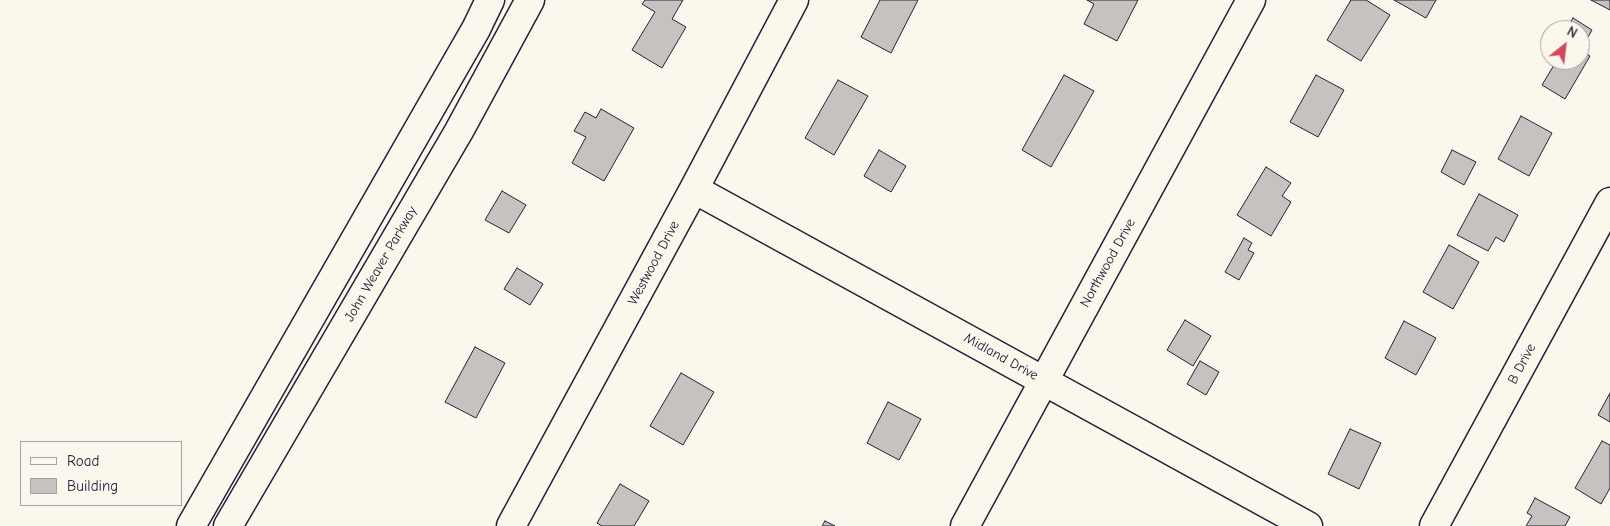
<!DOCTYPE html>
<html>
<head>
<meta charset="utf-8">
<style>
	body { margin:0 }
	#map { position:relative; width:1610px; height:526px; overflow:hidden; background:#fbf7ec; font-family:"Comic Neue",sans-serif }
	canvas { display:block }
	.legend { position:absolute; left:20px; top:441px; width:162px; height:65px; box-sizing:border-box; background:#fbf7ec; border:1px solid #a4a2a5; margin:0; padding:6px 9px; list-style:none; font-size:15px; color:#22223b }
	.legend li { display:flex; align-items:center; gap:10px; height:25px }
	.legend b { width:25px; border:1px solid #a4a2a5 }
	.north { position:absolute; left:1540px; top:20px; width:50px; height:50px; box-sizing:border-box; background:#fbf7ec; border:1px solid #a4a2a5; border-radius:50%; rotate:29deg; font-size:14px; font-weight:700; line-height:20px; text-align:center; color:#22223b }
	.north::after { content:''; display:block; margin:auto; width:18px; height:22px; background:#d1495b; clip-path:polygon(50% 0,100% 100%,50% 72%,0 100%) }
</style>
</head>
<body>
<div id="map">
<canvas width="1610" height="526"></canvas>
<ul class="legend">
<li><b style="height:6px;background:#fbf7ec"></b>Road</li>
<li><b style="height:14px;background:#c6c2c0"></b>Building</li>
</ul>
<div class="north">N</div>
</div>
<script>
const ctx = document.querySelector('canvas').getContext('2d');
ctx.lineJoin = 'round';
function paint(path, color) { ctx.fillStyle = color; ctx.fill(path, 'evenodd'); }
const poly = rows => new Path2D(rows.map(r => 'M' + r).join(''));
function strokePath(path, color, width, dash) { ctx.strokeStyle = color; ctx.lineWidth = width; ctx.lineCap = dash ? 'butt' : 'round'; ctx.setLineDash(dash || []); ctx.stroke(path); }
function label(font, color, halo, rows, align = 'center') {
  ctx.font = font + ' "Comic Neue",sans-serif'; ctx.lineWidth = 4.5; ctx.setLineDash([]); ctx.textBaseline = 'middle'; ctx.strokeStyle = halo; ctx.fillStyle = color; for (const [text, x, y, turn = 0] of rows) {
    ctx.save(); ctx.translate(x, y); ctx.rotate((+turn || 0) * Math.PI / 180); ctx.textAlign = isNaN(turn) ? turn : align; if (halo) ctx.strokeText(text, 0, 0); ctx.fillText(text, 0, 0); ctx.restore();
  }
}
const building = poly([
	[645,0,683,0,672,19,686,27,662,68,632,50,655,12,642,4,645,0],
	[880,0,918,0,891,53,861,37,880,0],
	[1087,0,1138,0,1117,41,1084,24,1094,4,1087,0],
	[1351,0,1366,0,1390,15,1361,61,1327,40,1351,0],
	[1394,0,1436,0,1426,18,1394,0],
	[1591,0,1610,0,1610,10,1591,0],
	[1573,18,1592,30,1583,46,1580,44,1580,30,1566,30,1573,18],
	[1580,50,1590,56,1565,99,1542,85,1557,60,1580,60,1580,50],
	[1064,75,1094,91,1051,167,1022,150,1064,75],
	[1316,75,1344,90,1318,137,1290,122,1316,75],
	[838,80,868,96,834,155,805,138,838,80],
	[601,109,634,128,604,181,572,163,586,137,574,131,585,112,596,118,601,109],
	[1521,116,1552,133,1529,176,1498,159,1521,116],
	[879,150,906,166,891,192,864,176,879,150],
	[1452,150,1476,162,1464,185,1441,172,1452,150],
	[1266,167,1291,183,1282,196,1291,202,1271,236,1237,215,1266,167],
	[502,191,526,205,509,233,485,220,502,191],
	[1479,194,1518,215,1504,242,1496,237,1488,251,1457,235,1479,194],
	[1244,238,1252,243,1248,250,1254,253,1239,280,1225,272,1244,238],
	[1449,245,1479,262,1453,309,1423,292,1449,245],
	[517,268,543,284,530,305,504,289,517,268],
	[1185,320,1211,336,1193,366,1167,350,1185,320],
	[1404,321,1436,338,1416,375,1385,358,1404,321],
	[475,347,505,363,476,418,445,402,475,347],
	[1200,361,1219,372,1206,395,1187,384,1200,361],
	[681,373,714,392,683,445,650,426,681,373],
	[1610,393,1610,422,1598,415,1610,393],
	[888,402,921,419,899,460,867,443,888,402],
	[1350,429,1381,443,1359,489,1328,474,1350,429],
	[1602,441,1610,445,1610,488,1601,504,1575,488,1602,441],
	[620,484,649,501,634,526,602,526,597,523,620,484],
	[1535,498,1570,517,1565,526,1526,526,1532,516,1527,513,1535,498],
	[825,521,835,526,822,526,825,521]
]);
paint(building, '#c6c2c0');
strokePath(building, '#22223b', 1);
const minor = poly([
	[694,189,1308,526],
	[511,526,694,189,794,0],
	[965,526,1251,0],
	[1434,526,1610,202]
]);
const major = poly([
	[191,526,430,109,476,29,490,0],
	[228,526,459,131,530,0]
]);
strokePath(minor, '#22223b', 31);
strokePath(major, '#22223b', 31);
strokePath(minor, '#fbf7ec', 28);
strokePath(major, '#fbf7ec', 28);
label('14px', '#22223b', '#fbf7ec', [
	["Westwood Drive",654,263,-62],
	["Northwood Drive",1108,263,-61],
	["John Weaver Parkway",381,264,-60],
	["Midland Drive",1001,357,29],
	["B Drive",1522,364,-62]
]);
</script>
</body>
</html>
